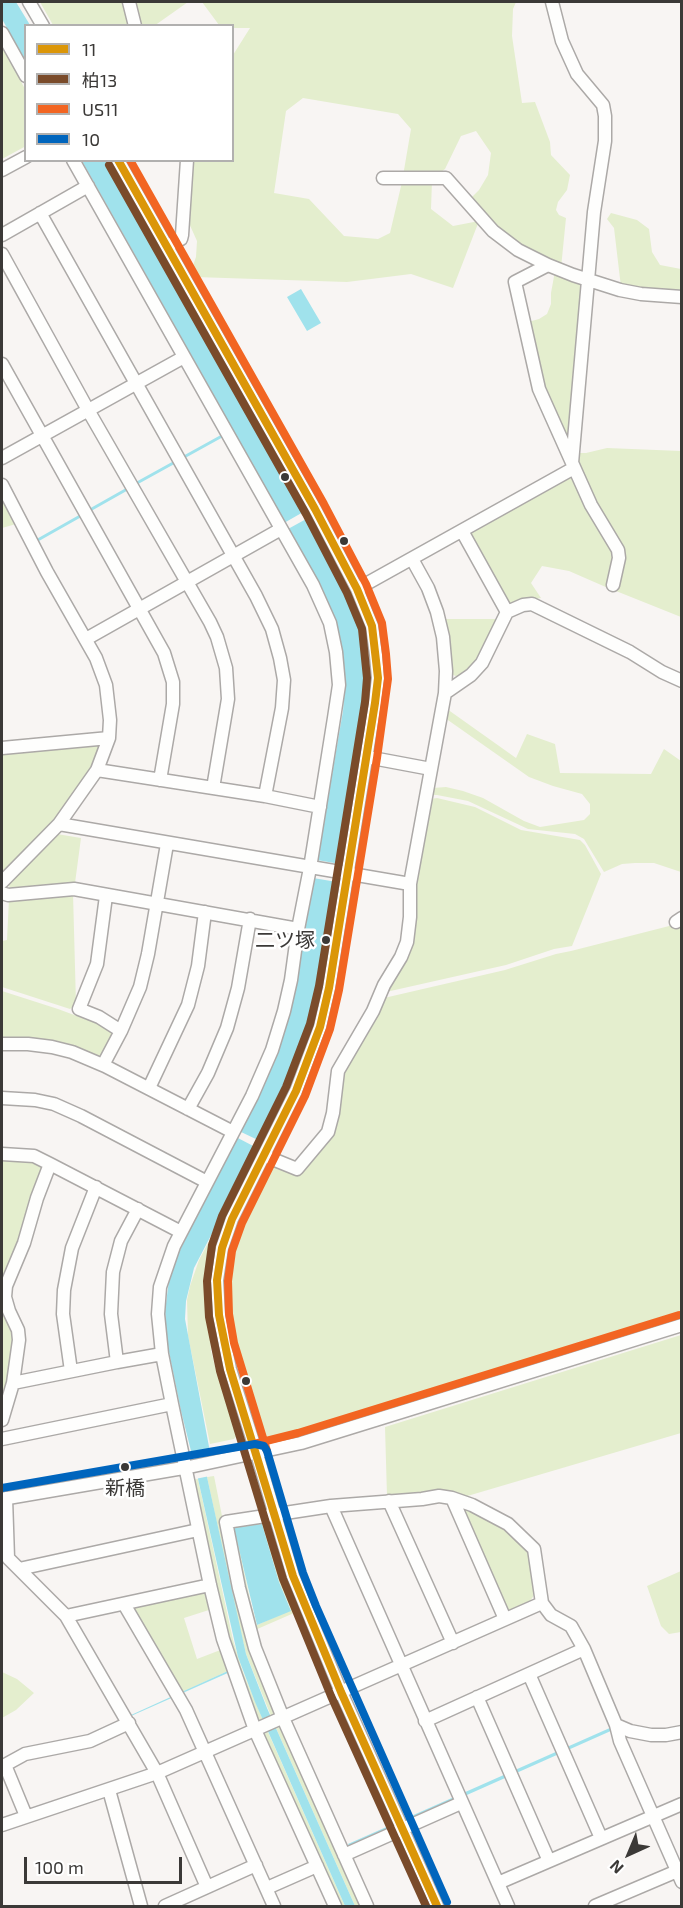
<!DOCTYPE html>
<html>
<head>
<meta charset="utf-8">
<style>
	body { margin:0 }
	#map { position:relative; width:683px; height:1908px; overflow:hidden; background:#f8f5f3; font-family:"Exo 2","Noto Sans JP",sans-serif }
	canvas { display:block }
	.frame { position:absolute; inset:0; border:3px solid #3b3937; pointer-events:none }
	.legend { position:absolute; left:24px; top:24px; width:210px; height:138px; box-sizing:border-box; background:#fff; border:2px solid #b1b0af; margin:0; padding:8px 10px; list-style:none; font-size:18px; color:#3b3937 }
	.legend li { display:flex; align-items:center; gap:12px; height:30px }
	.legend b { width:30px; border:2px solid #b1b0af }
	.north { position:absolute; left:599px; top:1824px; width:60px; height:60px; -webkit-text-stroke:4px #fff; paint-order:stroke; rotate:224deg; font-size:16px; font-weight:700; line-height:24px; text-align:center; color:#3b3937 }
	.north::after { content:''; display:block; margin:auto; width:21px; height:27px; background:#3b3937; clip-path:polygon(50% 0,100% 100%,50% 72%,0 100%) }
	.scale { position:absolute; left:24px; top:1857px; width:158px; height:27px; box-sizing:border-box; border:3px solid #3b3937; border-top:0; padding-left:8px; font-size:18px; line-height:21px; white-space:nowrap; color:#3b3937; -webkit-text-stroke:4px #fff; paint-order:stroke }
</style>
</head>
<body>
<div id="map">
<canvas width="683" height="1908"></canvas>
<div class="frame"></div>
<ul class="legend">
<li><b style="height:8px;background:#db9608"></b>11</li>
<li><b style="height:8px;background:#7a4b2a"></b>柏13</li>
<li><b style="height:8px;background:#f26522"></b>US11</li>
<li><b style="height:8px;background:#0065bd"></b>10</li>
</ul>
<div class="north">N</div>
<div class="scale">100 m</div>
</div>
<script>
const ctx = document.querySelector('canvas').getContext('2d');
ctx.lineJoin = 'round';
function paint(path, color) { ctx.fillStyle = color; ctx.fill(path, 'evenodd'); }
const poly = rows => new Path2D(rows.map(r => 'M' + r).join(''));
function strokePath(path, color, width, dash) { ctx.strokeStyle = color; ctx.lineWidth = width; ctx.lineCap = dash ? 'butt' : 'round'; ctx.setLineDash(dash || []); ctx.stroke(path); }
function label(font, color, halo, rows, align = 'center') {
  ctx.font = font + ' "Exo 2","Noto Sans JP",sans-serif'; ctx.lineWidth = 5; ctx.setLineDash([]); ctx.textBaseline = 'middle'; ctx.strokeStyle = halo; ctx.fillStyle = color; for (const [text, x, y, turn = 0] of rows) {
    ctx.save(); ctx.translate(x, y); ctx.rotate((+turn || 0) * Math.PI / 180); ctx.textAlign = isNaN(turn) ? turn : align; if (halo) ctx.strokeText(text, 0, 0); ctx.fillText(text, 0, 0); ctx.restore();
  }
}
paint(poly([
	[40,2,124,2,130,25,53,25],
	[135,2,188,2,154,26,140,25],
	[202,2,516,2,513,9,512,36,522,103,535,102,550,142,551,155,570,175,567,190,558,202,556,210,559,215,566,218,561,268,520,248,469,200,479,190,488,175,491,153,476,131,461,136,445,169,438,174,403,176,411,129,398,114,303,98,286,111,274,193,309,199,344,236,378,239,390,233,402,182,432,181,431,209,453,226,479,221,453,288,411,274,347,282,195,277,191,271,196,257,197,241,188,221,191,161,232,160,233,55,250,28,233,28,232,26,219,25],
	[2,46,25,89,26,146,2,159],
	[611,213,637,220,649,229,652,252,660,265,681,269,681,295,621,287,614,228,607,219],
	[555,271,586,282,571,448,544,388,528,322,539,319,547,314,551,304,551,293],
	[607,448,681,451,681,617,616,591,625,558,623,547,598,507,575,459,576,453,586,453],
	[566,477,575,480,615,557,608,588,569,571,542,566,531,583,541,598,510,603,507,601,470,536,471,531],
	[2,496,16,524,2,528],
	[444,619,500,619,478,659,458,677,451,674],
	[447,709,516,758,527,734,555,744,560,773,651,774,664,749,681,761,681,872,654,863,635,863,622,864,604,872,584,839,575,834,528,829,468,801,437,795,432,795,433,788,446,787,463,791,483,798,524,821,540,827,584,820,590,814,590,804,582,794,553,786,529,777,445,718],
	[103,741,98,757,61,815,24,854,2,874,2,754],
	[437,798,475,807,521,830,580,840,585,845,601,874,572,946,554,949,506,965,386,992,410,949,415,880,431,799],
	[57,834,81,838,75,883,11,889,7,883],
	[73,893,76,1004,74,1006,70,1009,2,987,2,941,7,940,9,899],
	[681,923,681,1315,312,1430,275,1440,265,1436,252,1404,254,1396,246,1373,237,1359,229,1325,227,1287,232,1252,244,1215,270,1164,297,1175,328,1141,343,1075,384,998,505,970,556,954,571,951],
	[2,991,58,1009,101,1025,111,1033,112,1037,102,1054,98,1056,2,1039],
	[2,1159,28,1160,43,1166,43,1168,23,1230,2,1286],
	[231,1200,221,1223,212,1252,208,1283,208,1305,211,1351,217,1374,226,1388,240,1432,234,1439,210,1444,188,1336,187,1300,190,1286,199,1260],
	[2,1305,15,1339,10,1378,2,1404],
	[681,1335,680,1368,681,1433,464,1497,387,1496,385,1427],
	[214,1476,236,1586,277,1714,271,1716,246,1654,238,1621,207,1477],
	[198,1479,233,1640,243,1672,263,1720,257,1723,228,1641,191,1480],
	[462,1507,469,1508,504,1527,530,1551,535,1594,527,1605,511,1612,506,1610],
	[263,1521,280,1576,294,1613,255,1630,231,1528,235,1525],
	[262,1524,279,1582,291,1610,257,1625,251,1604,235,1529],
	[681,1571,681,1632,669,1634,661,1626,647,1586],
	[205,1591,209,1595,212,1609,184,1618,197,1659,223,1649,230,1670,182,1692,133,1610,134,1606],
	[2,1672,17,1679,34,1693,16,1710,2,1718],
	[283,1725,363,1906,355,1906,276,1728],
	[268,1732,345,1906,339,1906,262,1735]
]), '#e4eece');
paint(poly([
	[2,2,16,2,30,25,26,26,25,61,2,19],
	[82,161,106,161,329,557,357,618,362,641,367,679,362,722,315,1001,306,1034,285,1090,258,1145,194,1268,186,1301,185,1319,210,1452,207,1477,246,1654,267,1708,355,1906,345,1906,255,1702,238,1657,198,1479,181,1411,167,1342,165,1311,169,1280,178,1254,264,1084,281,1042,293,1000,343,711,345,686,343,653,334,617,316,577],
	[301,289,321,323,307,331,287,297],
	[262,1524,279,1582,291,1611,257,1625,234,1528],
	[230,1670,230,1672,131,1716,131,1715],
	[612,1727,613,1730,350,1847,348,1844]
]), '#a0e2ec');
paint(poly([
	[305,511,308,518,288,529,284,523],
	[317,860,340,864,337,882,313,878],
	[239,1131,260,1141,257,1148,236,1137],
	[211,1452,210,1476,195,1479,188,1456]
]), '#f8f5f3');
strokePath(poly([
	[184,457,222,436],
	[137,483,175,462],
	[90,510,129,488],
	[36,541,82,515]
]), '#a0e2ec', 3);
const minor = poly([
	[29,2,43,26],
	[129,2,135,26],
	[552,2,562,41,577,74,603,105,605,116,605,141,594,212,572,463],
	[2,33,26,76],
	[73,160,313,585,330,623,336,652,339,685,334,718,310,868,298,929,291,980,284,1011,272,1050,252,1096,174,1246,160,1287,158,1314,162,1354,172,1404,210,1585,223,1639,255,1730,335,1906],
	[118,160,315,509,357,589,372,626,376,655,378,678,375,703,329,988,320,1027,296,1091,232,1219,222,1248,217,1280,219,1315,230,1369,257,1454,293,1576,341,1692,437,1906],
	[2,170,26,157],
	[383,178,446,178,493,231,518,250,548,265,573,275,620,290,641,294,682,297],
	[40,213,256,596,272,629,280,658,284,680,282,708,265,796],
	[2,235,88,186],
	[167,246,181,239,182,235,187,160],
	[2,254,88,410,210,622,217,637,226,668,228,699,213,788],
	[548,265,515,282,539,389,591,505,618,550,619,558,613,585],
	[2,364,164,653,173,682,173,704,160,780],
	[2,458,184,357],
	[2,485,47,572,96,658,106,685,110,720,109,738,97,770,59,824,2,882],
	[462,531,507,612],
	[357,589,574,468],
	[86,639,281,529],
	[445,693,471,675,482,663,507,612,523,605,532,604,630,652,662,672,682,681],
	[2,748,109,738],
	[367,757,431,769],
	[97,770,265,796,320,807],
	[59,824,410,884,445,693,446,671,443,637,437,612,428,588,412,559],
	[2,893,8,895,74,889,298,929],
	[106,896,97,964,79,1009,99,1017,121,1031],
	[676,922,682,918],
	[2,1044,28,1044,52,1047,72,1052,105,1066,233,1132],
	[103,1065,121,1031,140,987,148,954,167,844],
	[149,1088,188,1005,198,966,205,912],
	[2,1098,35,1100,54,1104,81,1116,207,1182],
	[188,1109,208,1073,227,1028,238,988,250,919],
	[2,1154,34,1156,50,1164,181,1232],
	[265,1156,297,1169,328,1132,333,1113,338,1071,373,1011,384,985,401,957,407,942,410,917,410,884],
	[117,1362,111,1314,113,1272,121,1241,138,1209],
	[71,1371,63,1314,64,1290,72,1248,96,1187],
	[13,1383,117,1362,162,1354],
	[2,1420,13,1383,19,1340,18,1330,9,1311,5,1297,6,1286,24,1243,37,1198,50,1164],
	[2,1439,172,1404],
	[6,1498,8,1558,66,1616,157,1773,207,1887],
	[452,1498,505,1619],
	[2,1499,189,1467,301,1443,682,1325],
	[389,1501,453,1643],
	[331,1506,508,1906],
	[19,1569,198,1530],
	[124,1604,186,1710,274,1906],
	[66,1616,210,1585],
	[529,1674,601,1838],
	[477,1697,549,1861],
	[425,1721,584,1649],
	[616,1725,630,1731,651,1735,666,1735,682,1732],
	[109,1790,141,1906],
	[26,1816,5,1765,25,1754,90,1741,129,1723],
	[2,1825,157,1773,542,1603],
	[344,1855,461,1803],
	[498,1883,682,1804],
	[267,1888,317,1866],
	[165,1906,256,1865],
	[367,1906,283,1718,255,1648,239,1588,226,1522,331,1506,422,1499,439,1496,452,1498,472,1505,508,1524,534,1549,542,1603,551,1615,571,1626,584,1649,616,1725,620,1741,682,1882],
	[595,1906,682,1869]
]);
strokePath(minor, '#aca9a7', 15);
strokePath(minor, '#fefefd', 12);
strokePath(poly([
	[118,160,315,509,357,589,372,626,378,678,375,703,329,988,320,1027,296,1091,232,1219,222,1248,217,1280,219,1315,230,1369,293,1576,341,1692,437,1906]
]), '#db9608', 8);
strokePath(poly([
	[109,165,306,514,347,593,362,629,367,678,365,702,319,986,310,1024,286,1087,222,1216,212,1245,207,1281,209,1317,220,1371,283,1579,331,1696,426,1906]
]), '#7a4b2a', 8);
strokePath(poly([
	[130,160,324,504,366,584,382,623,386,654,388,679,377,758,339,990,330,1029,305,1096,242,1223,232,1251,228,1281,229,1314,234,1343,267,1451],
	[254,1444,298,1433,679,1315]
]), '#f26522', 8);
strokePath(poly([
	[2,1488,255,1444,264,1446,267,1451,303,1573,316,1606,447,1902]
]), '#0065bd', 8);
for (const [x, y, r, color] of [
	[285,477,5,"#3b3937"],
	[344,541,5,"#3b3937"],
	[326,940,5,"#3b3937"],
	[246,1381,5,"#3b3937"],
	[125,1467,5,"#3b3937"]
]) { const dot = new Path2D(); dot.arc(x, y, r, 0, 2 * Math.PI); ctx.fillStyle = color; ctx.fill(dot); strokePath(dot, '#fff', 2); }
label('20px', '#3b3937', '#fff', [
	["二ツ塚",315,940],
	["新橋",125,1488,"center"]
], 'right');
</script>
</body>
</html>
